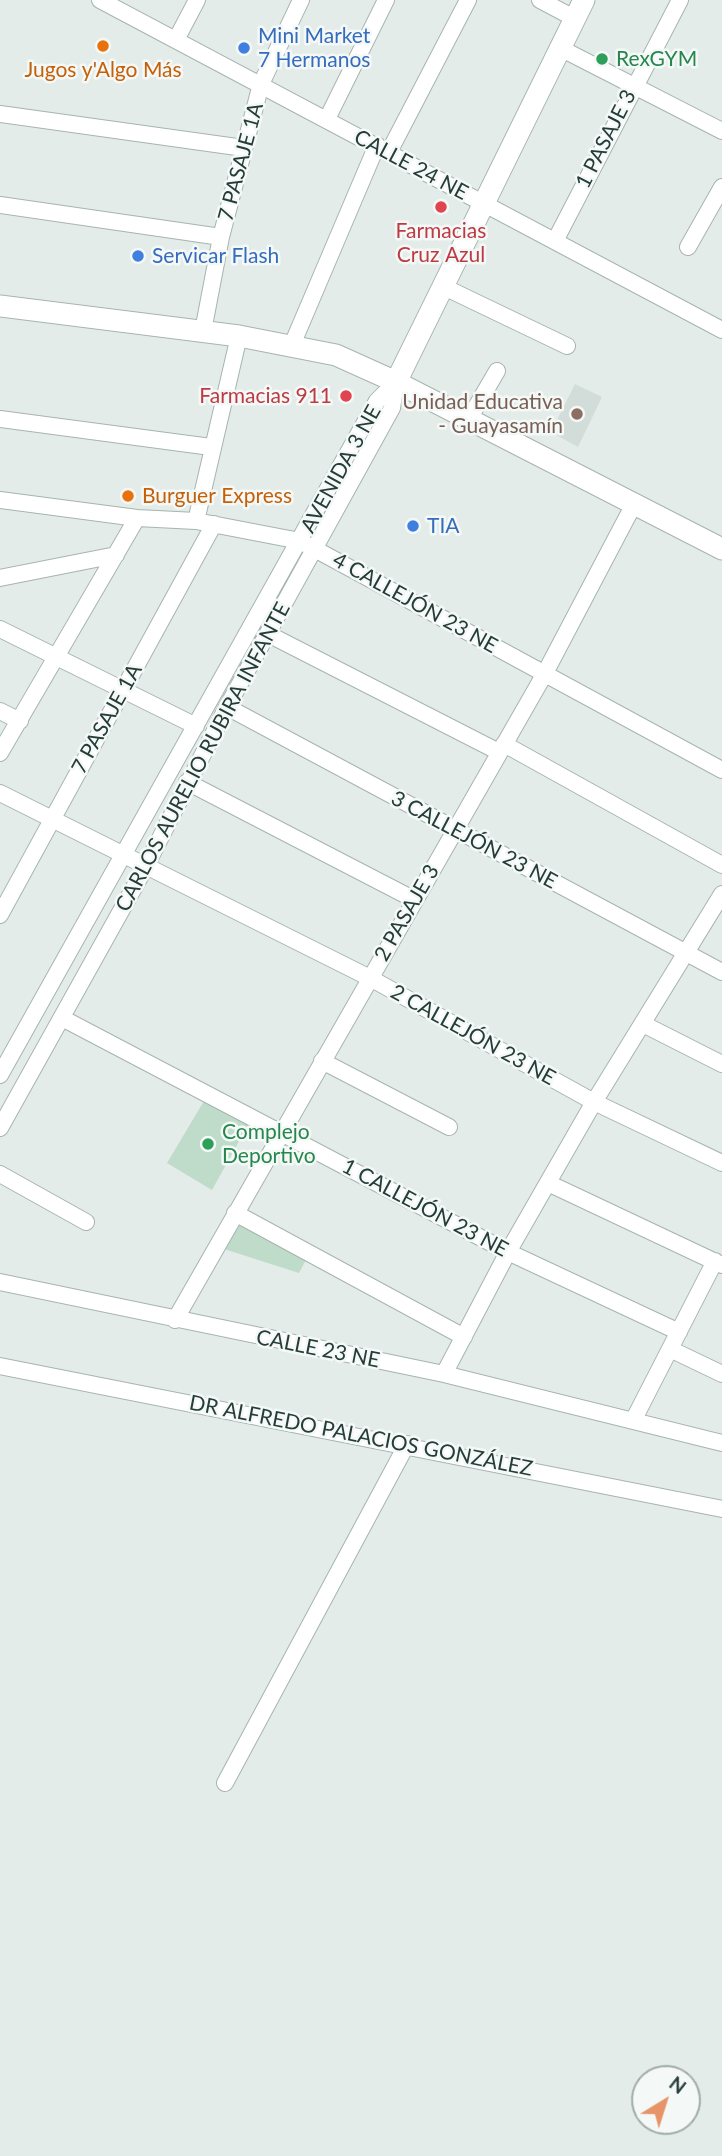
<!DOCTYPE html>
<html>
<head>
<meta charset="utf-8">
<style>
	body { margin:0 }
	#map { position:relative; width:722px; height:2156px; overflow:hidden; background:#e4ece9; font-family:Lato,sans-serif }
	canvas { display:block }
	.north { position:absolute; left:631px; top:2065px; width:70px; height:70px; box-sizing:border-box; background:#f4f9f7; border:2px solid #a1adab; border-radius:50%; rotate:38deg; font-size:19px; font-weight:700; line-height:28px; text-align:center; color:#253c38 }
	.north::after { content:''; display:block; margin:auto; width:24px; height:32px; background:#e69468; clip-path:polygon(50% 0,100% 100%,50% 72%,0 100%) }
</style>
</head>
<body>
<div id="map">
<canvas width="722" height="2156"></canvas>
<div class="north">N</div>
</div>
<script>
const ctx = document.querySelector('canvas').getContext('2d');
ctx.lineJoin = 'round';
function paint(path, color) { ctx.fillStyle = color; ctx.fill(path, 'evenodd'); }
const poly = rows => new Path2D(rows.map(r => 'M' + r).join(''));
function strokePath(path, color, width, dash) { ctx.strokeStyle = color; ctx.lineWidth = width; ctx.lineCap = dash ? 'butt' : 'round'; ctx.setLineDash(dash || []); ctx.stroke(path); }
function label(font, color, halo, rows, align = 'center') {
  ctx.font = font + ' Lato,sans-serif'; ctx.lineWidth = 5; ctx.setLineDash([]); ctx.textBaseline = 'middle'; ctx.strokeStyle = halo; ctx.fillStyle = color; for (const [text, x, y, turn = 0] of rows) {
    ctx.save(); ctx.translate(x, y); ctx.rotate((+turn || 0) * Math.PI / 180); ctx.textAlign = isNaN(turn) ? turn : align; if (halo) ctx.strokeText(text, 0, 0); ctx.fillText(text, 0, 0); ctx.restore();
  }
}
paint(poly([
	[575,384,602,397,578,447,551,432]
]), '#d2dcd9');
paint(poly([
	[204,1101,248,1125,212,1190,167,1163],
	[238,1219,308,1256,299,1273,224,1249]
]), '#bfdbc9');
const minor = poly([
	[100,0,722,330],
	[540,0,574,18],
	[177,38,197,0],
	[560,48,722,131],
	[0,114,244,148],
	[327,119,386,0],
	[389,152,468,0],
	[0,205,221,237],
	[555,241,680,0],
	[688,247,722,187],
	[444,287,567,346],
	[203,331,221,237,261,84,301,0],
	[292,345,377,145],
	[0,419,211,447],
	[469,419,497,371],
	[0,500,137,518,196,521,300,541,722,770],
	[196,521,239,336],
	[0,578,116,555],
	[0,629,196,726],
	[268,634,499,752],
	[227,707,722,972],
	[0,711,20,721],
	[504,744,722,865],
	[0,753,137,518],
	[187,782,415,900],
	[0,793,370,978,594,1102,722,1163],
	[0,915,214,524],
	[62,1018,508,1252,679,1332],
	[643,1024,722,1064],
	[322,1061,449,1127],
	[0,1075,377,401,396,382],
	[0,1128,146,866,227,707,392,408,396,382],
	[0,1174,86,1222],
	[548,1183,722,1265],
	[235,1213,464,1337],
	[0,1282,444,1374,722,1443],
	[175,1320,544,675,634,504],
	[670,1349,722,1374],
	[0,1366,722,1509],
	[444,1374,508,1252,594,1102,722,894],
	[634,1419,715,1261],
	[225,1783,407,1444]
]);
const tertiary = poly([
	[0,306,239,336,336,355,396,382,722,549],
	[396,382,584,0]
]);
strokePath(minor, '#a7b4b0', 18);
strokePath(tertiary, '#a7b4b0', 23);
strokePath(minor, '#fff', 16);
strokePath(tertiary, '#fff', 21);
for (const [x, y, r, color] of [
	[103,46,7,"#e8710a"],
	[244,48,7,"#3f7fe0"],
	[602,59,7,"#2e9e5b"],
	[441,207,7,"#e0444e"],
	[138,256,7,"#3f7fe0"],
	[346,396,7,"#e0444e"],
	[577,414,7,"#8d6e63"],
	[128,496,7,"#e8710a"],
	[413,526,7,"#3f7fe0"],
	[208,1144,7,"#2e9e5b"]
]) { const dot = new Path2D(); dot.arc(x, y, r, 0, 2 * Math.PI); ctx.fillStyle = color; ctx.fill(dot); strokePath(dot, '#f4f9f7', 2.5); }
label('21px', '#366cbe', '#f4f9f7', [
	["Mini Market",258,36],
	["7 Hermanos",258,60],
	["Servicar Flash",152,256],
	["TIA",427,526]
], 'left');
label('21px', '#27864d', '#f4f9f7', [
	["RexGYM",616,59],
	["Complejo",222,1132],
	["Deportivo",222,1156]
], 'left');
label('21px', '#c56008', '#f4f9f7', [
	["Jugos y'Algo Más",103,70],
	["Burguer Express",142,496,"left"]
]);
label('21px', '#253c38', '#f4f9f7', [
	["1 PASAJE 3",606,139,-63],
	["7 PASAJE 1A",241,162,-75],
	["CALLE 24 NE",411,165,28],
	["AVENIDA 3 NE",341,469,-61],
	["4 CALLEJÓN 23 NE",415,603,29],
	["7 PASAJE 1A",107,719,-61],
	["CARLOS AURELIO RUBIRA INFANTE",203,757,-62],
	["3 CALLEJÓN 23 NE",474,840,28],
	["2 PASAJE 3",407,913,-60],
	["2 CALLEJÓN 23 NE",473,1035,29],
	["1 CALLEJÓN 23 NE",425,1208,28],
	["CALLE 23 NE",318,1349,11],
	["DR ALFREDO PALACIOS GONZÁLEZ",361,1436,11]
]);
label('21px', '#be3a42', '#f4f9f7', [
	["Farmacias",441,231],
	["Cruz Azul",441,255],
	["Farmacias 911",332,396,"right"]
]);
label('21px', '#785e54', '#f4f9f7', [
	["Unidad Educativa",563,402],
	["- Guayasamín",563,426]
], 'right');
</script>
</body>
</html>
